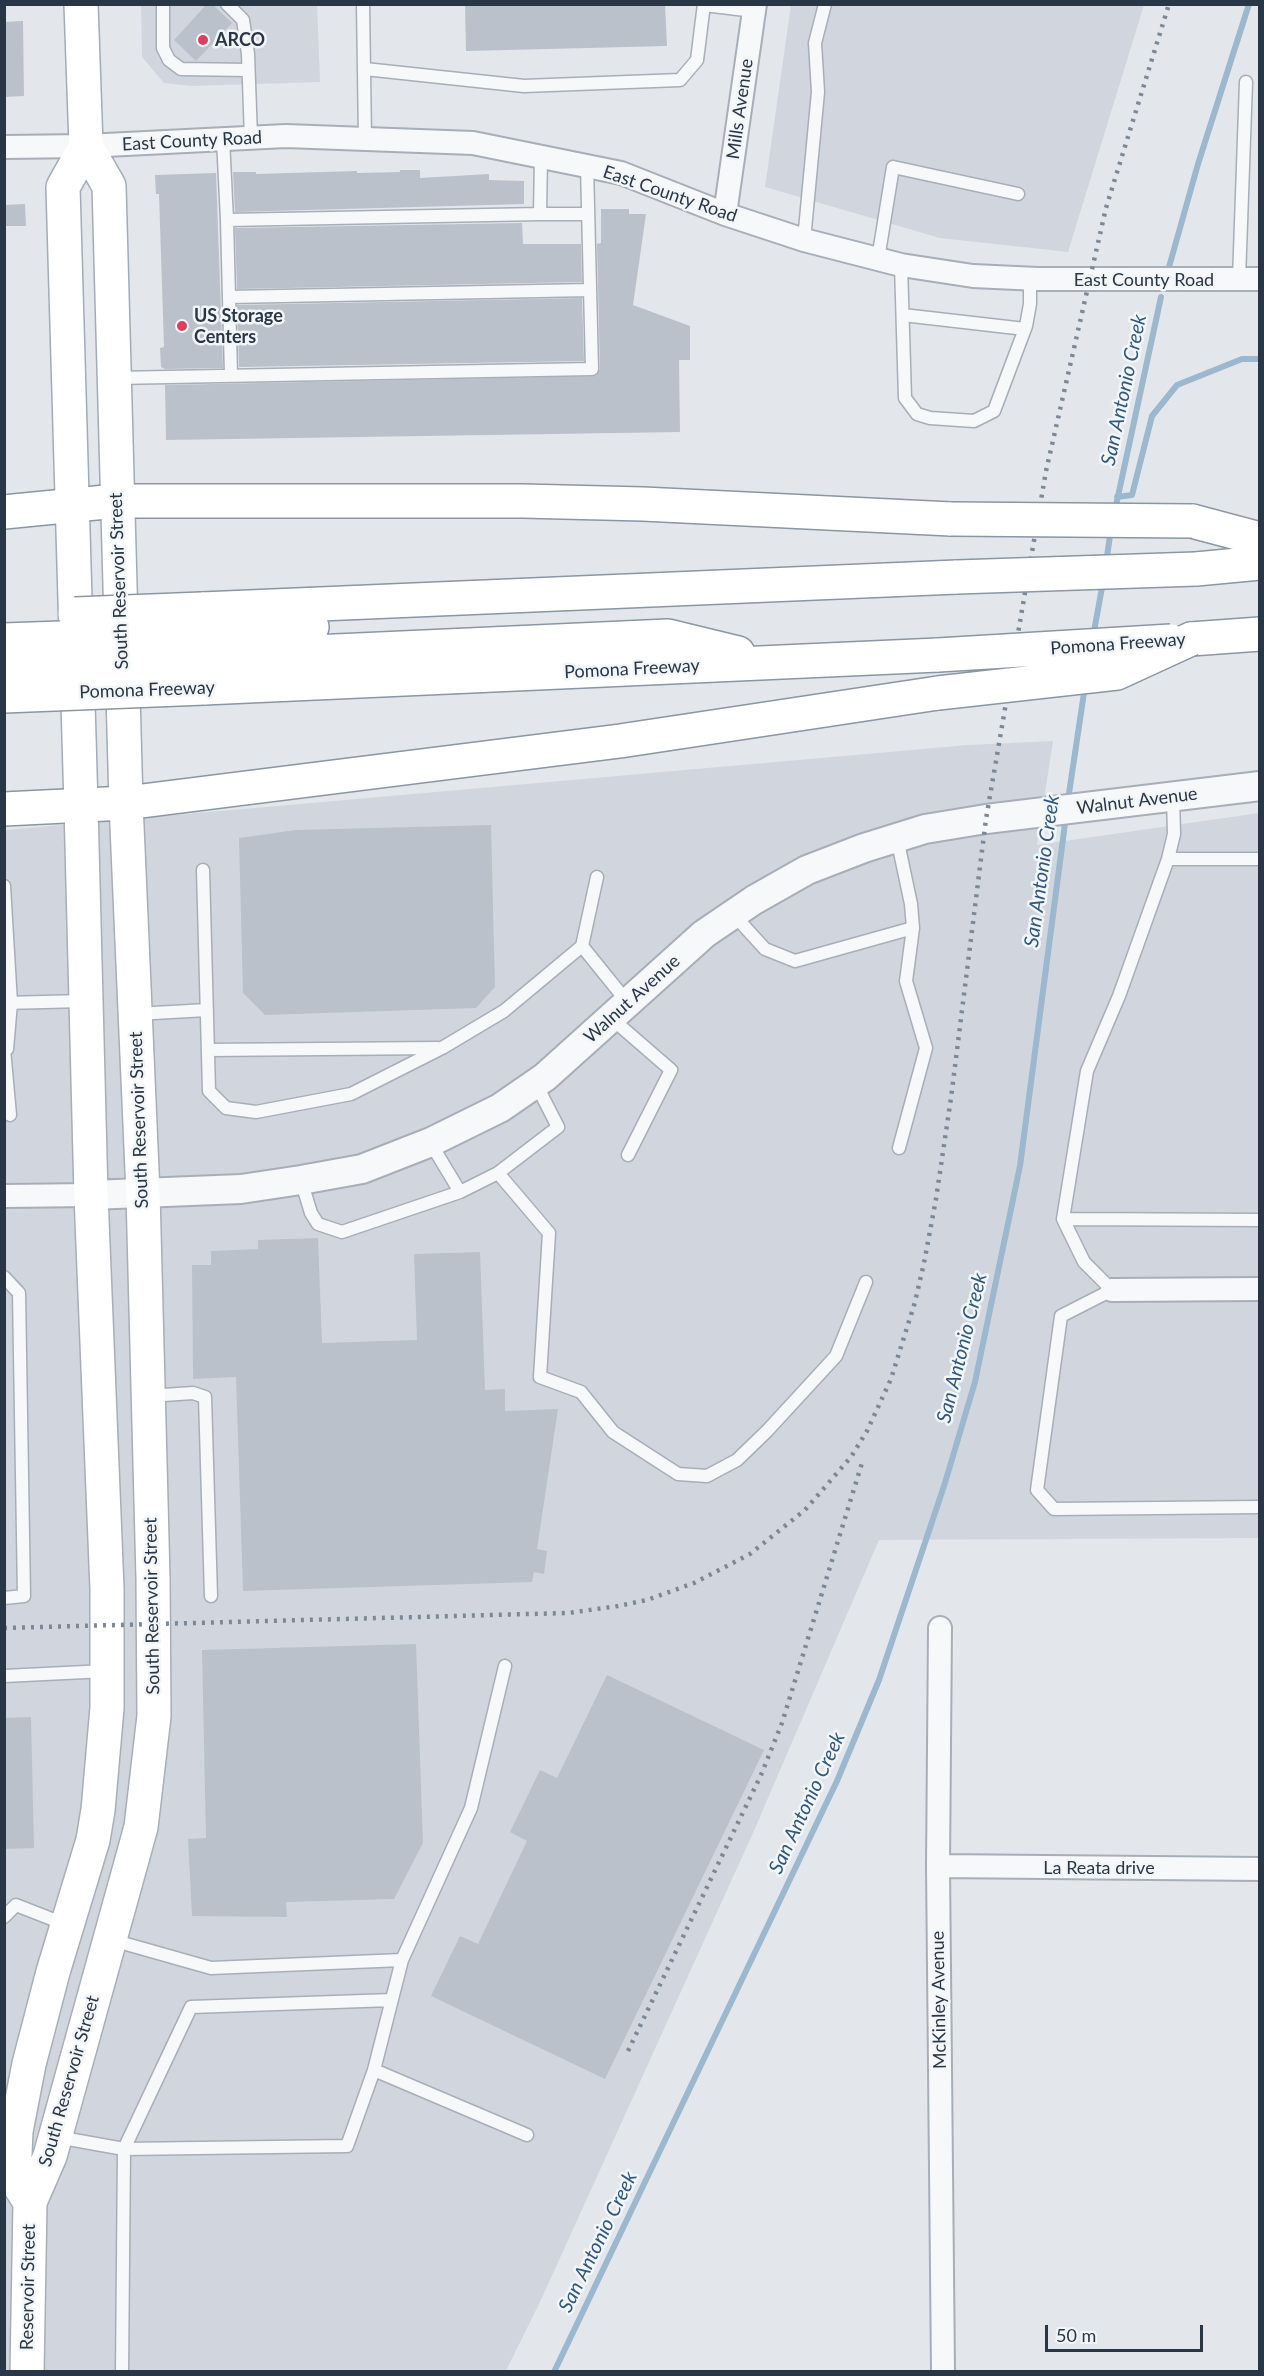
<!DOCTYPE html>
<html>
<head>
<meta charset="utf-8">
<style>
	body { margin:0 }
	#map { position:relative; width:1264px; height:2376px; overflow:hidden; background:#e3e7ec; font-family:Lato,sans-serif }
	canvas { display:block }
	.frame { position:absolute; inset:0; border:6px solid #293646; pointer-events:none }
	.scale { position:absolute; left:1045px; top:2325px; width:158px; height:27px; box-sizing:border-box; border:3px solid #293646; border-top:0; padding-left:8px; font-size:18px; line-height:21px; white-space:nowrap; color:#293646; -webkit-text-stroke:4px #f3f6f9; paint-order:stroke }
</style>
</head>
<body>
<div id="map">
<canvas width="1264" height="2376"></canvas>
<div class="frame"></div>
<div class="scale">50 m</div>
</div>
<script>
const ctx = document.querySelector('canvas').getContext('2d');
ctx.lineJoin = 'round';
function paint(path, color) { ctx.fillStyle = color; ctx.fill(path, 'evenodd'); }
const poly = rows => new Path2D(rows.map(r => 'M' + r).join(''));
function strokePath(path, color, width, dash) { ctx.strokeStyle = color; ctx.lineWidth = width; ctx.lineCap = dash ? 'butt' : 'round'; ctx.setLineDash(dash || []); ctx.stroke(path); }
function label(font, color, halo, rows, align = 'center') {
  ctx.font = font + ' Lato,sans-serif'; ctx.lineWidth = 5; ctx.setLineDash([]); ctx.textBaseline = 'middle'; ctx.strokeStyle = halo; ctx.fillStyle = color; for (const [text, x, y, turn = 0] of rows) {
    ctx.save(); ctx.translate(x, y); ctx.rotate((+turn || 0) * Math.PI / 180); ctx.textAlign = isNaN(turn) ? turn : align; if (halo) ctx.strokeText(text, 0, 0); ctx.fillText(text, 0, 0); ctx.restore();
  }
}
paint(poly([
	[141,5,317,5,320,82,192,86,164,83,142,57],
	[791,5,1144,5,1068,252,940,238,765,187],
	[1053,741,1037,845,1259,813,1259,1538,879,1540,753,1833,540,2302,506,2371,5,2372,5,830,968,745]
]), '#d1d6de');
strokePath(poly([
	[1169,267,1198,164,1249,4],
	[1117,497,1132,495,1152,416,1177,385,1242,359,1260,359],
	[1115,510,1161,297],
	[1106,563,1111,529],
	[1093,637,1103,582],
	[1068,800,1085,686],
	[554,2372,837,1781,879,1680,944,1486,975,1382,1020,1166,1066,816]
]), '#9cb8ce', 6);
paint(poly([
	[207,4,212,4,232,23,196,61,174,40],
	[465,4,665,4,667,46,466,51],
	[23,21,24,96,4,97,4,22],
	[400,170,420,170,420,178,489,174,489,180,524,181,524,204,235,212,233,172,256,172,256,174,357,171,357,173,400,172],
	[216,173,223,368,165,369,161,367,160,348,164,347,159,194,156,194,155,175],
	[25,204,26,226,4,226,4,205],
	[601,209,629,209,629,214,646,214,633,305,690,326,690,360,679,360,680,432,166,440,165,385,596,376,600,369,597,244,601,243],
	[522,223,523,244,581,244,582,282,237,289,235,228],
	[582,298,584,361,239,367,237,305],
	[491,825,495,987,476,1008,265,1015,243,993,239,838,296,830],
	[318,1238,322,1343,417,1340,414,1254,480,1252,485,1390,505,1389,505,1411,558,1409,537,1549,547,1551,544,1574,534,1572,532,1582,243,1591,236,1377,193,1379,192,1265,211,1265,211,1251,258,1249,258,1240],
	[416,1644,423,1843,394,1899,286,1902,287,1917,192,1916,188,1839,206,1838,202,1650],
	[607,1675,764,1750,605,2079,431,1996,460,1936,478,1944,527,1841,510,1832,540,1770,557,1778],
	[31,1717,34,1848,4,1849,4,1718]
]), '#bac1ca');
const service = poly([
	[163,4,163,48,169,60,181,69,248,70],
	[227,4,243,20,248,54,251,138],
	[363,4,365,139],
	[704,5,754,11],
	[365,69,524,86,680,80,697,60,704,4],
	[223,139,227,220,540,214,541,157],
	[540,214,588,214],
	[227,220,231,375],
	[804,240,818,92,815,43,825,4],
	[878,259,893,167,1018,194],
	[901,265,905,398,917,414,930,418,974,421,994,411,1026,326,1030,304,1030,279],
	[1239,279,1246,82],
	[229,297,590,290],
	[903,315,1025,329],
	[115,378,592,369,587,166],
	[1173,797,1174,834,1168,859,1119,996,1087,1071,1063,1219,1260,1220],
	[897,838,911,904,913,928],
	[1168,859,1260,859],
	[203,870,209,1091,226,1108,256,1112,351,1094,442,1048,504,1011,582,946,628,1003],
	[4,886,11,1003,7,1049],
	[733,914,765,949,795,961,913,928,906,981,926,1048,899,1148],
	[582,946,597,877],
	[4,1003,84,1001],
	[136,1014,207,1010],
	[611,1018,671,1070,628,1155],
	[4,1049,10,1115],
	[208,1050,438,1048],
	[498,1173,558,1127,536,1084],
	[301,1180,311,1213,318,1224,342,1232,460,1192,430,1142],
	[460,1192,498,1173,549,1233,540,1377,581,1392,613,1432,678,1474,707,1476,737,1460,767,1431,836,1356,866,1282],
	[1063,1219,1084,1262,1112,1290,1061,1316,1037,1490,1054,1509,1260,1507],
	[4,1277,19,1293,24,1596,4,1598],
	[149,1396,193,1393,205,1397,211,1596],
	[4,1676,106,1671],
	[4,1917,16,1905,67,1925],
	[112,1940,211,1968,402,1960],
	[374,2070,527,2135],
	[57,2137,124,2149,347,2146,374,2070,402,1960,471,1808,505,1666],
	[122,2372,124,2149,191,2007,392,2000]
]);
const minor = poly([
	[4,147,86,146,286,136,473,143,621,173,725,214,804,240,901,265,973,276,1038,279,1260,279],
	[725,214,755,4],
	[4,1196,91,1195],
	[1112,1290,1260,1289],
	[940,1628,938,1866,943,2372],
	[938,1866,1260,1869]
]);
const tertiary = poly([
	[91,1195,241,1189,301,1180,362,1169,431,1142,500,1108,545,1077,704,934,754,900,807,870,864,848,925,829,986,819,1260,786]
]);
const secondary = poly([
	[30,2202,14,2177,16,2131,29,2064,53,1972,93,1840,98,1810,107,1708,107,1589,91,1195,81,806],
	[27,2372,30,2202,50,2156,141,1827,154,1716,153,1578,143,1193,126,803]
]);
const primary = poly([
	[81,4,86,146,109,186,126,803],
	[81,806,63,187,86,146]
]);
const motorway = poly([
	[4,512,116,501,523,501,643,504,951,519],
	[1192,521,1260,539],
	[1196,569,1260,563],
	[202,609,957,577],
	[203,633,312,627],
	[1191,639,1260,634],
	[203,657,668,636,738,653],
	[204,688,938,655],
	[4,809,126,803,620,741,938,693]
]);
strokePath(service, '#a7aeb7', 15);
strokePath(minor, '#a7aeb7', 26);
strokePath(tertiary, '#a7aeb7', 32);
strokePath(secondary, '#a7aeb7', 36);
strokePath(primary, '#a1acb9', 36);
strokePath(motorway, '#8996a4', 36);
strokePath(service, '#f6f8fa', 12);
strokePath(minor, '#f6f8fa', 22);
strokePath(tertiary, '#f6f8fa', 28);
strokePath(secondary, '#fff', 33);
strokePath(primary, '#fff', 33);
strokePath(motorway, '#fff', 33);
strokePath(poly([
	[4,1628,568,1613,618,1606,647,1600,694,1583,750,1554,805,1510,851,1457,867,1431,891,1379,915,1302,924,1263,936,1199,951,1098,986,819,1046,471,1106,208,1169,4],
	[628,2051,761,1775,782,1723,862,1463]
]), '#7b8897', 4.5, [3, 6]);
const motorwayBridge = poly([
	[951,519,1192,521],
	[957,577,1196,569],
	[75,614,202,609],
	[4,640,203,633],
	[938,655,1171,641],
	[4,665,203,657],
	[938,693,1117,673,1191,639],
	[4,696,204,688]
]);
strokePath(motorwayBridge, '#8996a4', 36, []);
strokePath(motorwayBridge, '#fff', 33);
for (const [x, y, r, color] of [
	[203,40,6,"#d94062"],
	[182,326,6,"#d94062"]
]) { const dot = new Path2D(); dot.arc(x, y, r, 0, 2 * Math.PI); ctx.fillStyle = color; ctx.fill(dot); strokePath(dot, '#f3f6f9', 2); }
label('bold 18px', '#293646', '#f3f6f9', [
	["ARCO",215,40],
	["US Storage",194,316],
	["Centers",194,337]
], 'left');
label('18px', '#293646', '#f3f6f9', [
	["Mills Avenue",740,109,-82],
	["East County Road",192,141,-3],
	["East County Road",670,194,19],
	["East County Road",1144,280],
	["South Reservoir Street",119,581,-92],
	["Pomona Freeway",1118,644,-4],
	["Pomona Freeway",632,669,-3],
	["Pomona Freeway",147,690,-2],
	["Walnut Avenue",1137,801,-7],
	["Walnut Avenue",632,999,-42],
	["South Reservoir Street",139,1120,-92],
	["South Reservoir Street",152,1606,-91],
	["La Reata drive",1099,1868],
	["McKinley Avenue",939,2000,-91],
	["South Reservoir Street",69,2081,-74],
	["Reservoir Street",28,2287,-89]
]);
label('italic 20px', '#30587d', '#f3f6f9', [
	["San Antonio Creek",1124,390,-78],
	["San Antonio Creek",1042,871,-82],
	["San Antonio Creek",962,1348,-76],
	["San Antonio Creek",807,1803,-65],
	["San Antonio Creek",598,2242,-64]
]);
</script>
</body>
</html>
